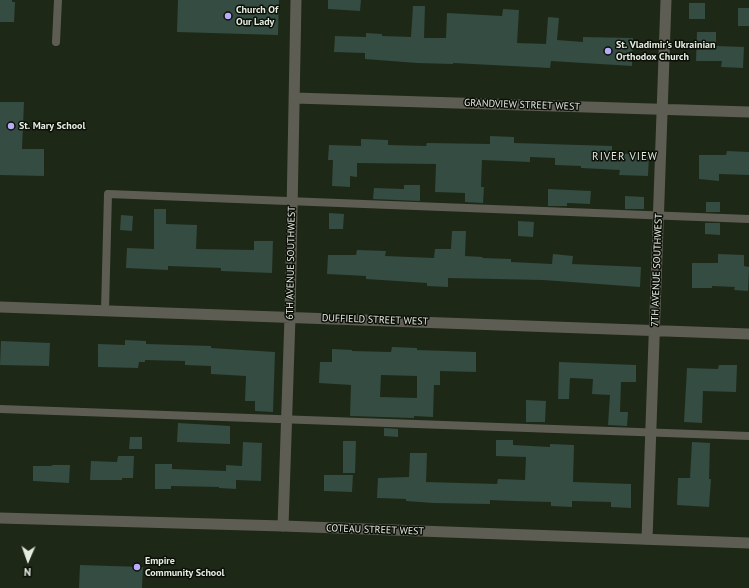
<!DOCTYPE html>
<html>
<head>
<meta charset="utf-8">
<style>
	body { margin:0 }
	#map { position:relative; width:749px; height:588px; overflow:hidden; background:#1e2817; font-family:"PT Sans",sans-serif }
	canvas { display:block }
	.north { position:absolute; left:8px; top:540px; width:40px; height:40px; -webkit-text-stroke:3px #0b0f08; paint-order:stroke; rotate:182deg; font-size:11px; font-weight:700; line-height:16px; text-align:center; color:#e5ece0 }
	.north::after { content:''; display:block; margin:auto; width:14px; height:18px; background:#e5ece0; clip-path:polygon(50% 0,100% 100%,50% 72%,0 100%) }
</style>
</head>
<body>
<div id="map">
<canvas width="749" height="588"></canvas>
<div class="north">N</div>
</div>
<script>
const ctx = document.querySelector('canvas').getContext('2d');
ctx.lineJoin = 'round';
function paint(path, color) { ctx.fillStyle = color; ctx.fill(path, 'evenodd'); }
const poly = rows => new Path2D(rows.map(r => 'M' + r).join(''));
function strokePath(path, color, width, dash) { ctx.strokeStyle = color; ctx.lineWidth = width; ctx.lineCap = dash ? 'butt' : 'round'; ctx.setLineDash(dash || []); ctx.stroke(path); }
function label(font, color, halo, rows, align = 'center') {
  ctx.font = font + ' "PT Sans",sans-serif'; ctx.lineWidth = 3; ctx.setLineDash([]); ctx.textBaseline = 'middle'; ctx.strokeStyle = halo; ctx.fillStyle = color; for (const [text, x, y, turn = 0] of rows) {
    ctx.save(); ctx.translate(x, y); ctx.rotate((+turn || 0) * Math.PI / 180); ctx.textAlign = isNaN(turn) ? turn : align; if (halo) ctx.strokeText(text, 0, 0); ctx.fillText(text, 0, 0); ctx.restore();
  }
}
paint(poly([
	[0,0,12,0,12,2,15,2,14,22,0,22],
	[178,0,279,0,278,35,177,32],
	[328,0,361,0,360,11,328,9],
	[689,3,705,3,705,19,689,19],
	[413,6,425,6,424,38,446,38,447,13,502,16,503,9,519,10,517,43,546,44,548,17,559,18,557,40,583,42,583,37,633,38,632,66,551,61,550,68,453,63,453,64,417,63,365,59,365,53,334,52,335,36,366,37,366,33,382,34,382,36,411,37],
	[738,8,749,8,749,26,738,26],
	[697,32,716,32,716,46,744,47,743,68,721,67,722,61,696,61],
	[0,102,24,102,22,149,44,149,44,176,0,175],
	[490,136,514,137,514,143,612,146,612,153,649,155,648,176,619,175,620,170,581,168,581,166,555,165,555,158,530,157,530,162,482,160,481,187,484,187,483,203,465,202,465,193,435,192,436,164,357,163,357,177,350,176,350,187,332,186,333,160,328,160,329,145,361,146,361,139,388,140,388,145,426,146,427,143,490,144],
	[727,151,749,152,749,175,719,174,719,181,699,179,699,155,726,155],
	[404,185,420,185,420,201,373,199,374,188,404,189],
	[548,189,591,191,590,204,567,203,567,206,548,206],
	[625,196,644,197,644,209,625,209],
	[706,202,720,202,720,212,706,212],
	[154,209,166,209,166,224,197,225,196,249,254,250,254,241,273,241,272,273,221,271,221,268,196,267,168,266,168,270,126,268,127,248,154,249],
	[329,213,344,214,343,229,329,229],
	[121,215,133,216,132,231,120,230],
	[518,221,534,222,533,237,518,236],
	[705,223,720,223,720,235,705,234],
	[452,231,466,231,465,256,483,257,482,258,511,259,511,262,552,264,553,254,573,256,572,264,641,267,640,287,543,280,448,278,448,287,427,286,427,283,366,279,366,276,327,274,328,255,356,255,357,250,386,251,385,256,434,258,435,249,451,249],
	[718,254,744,255,744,266,749,267,748,291,734,290,735,287,712,286,712,288,692,288,692,263,718,263],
	[125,340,146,341,146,344,211,346,211,348,275,352,273,412,255,411,255,401,245,401,246,376,211,374,211,366,185,365,185,361,145,360,145,362,139,362,138,368,98,367,98,344,125,345],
	[1,341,50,343,49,366,0,365],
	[392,347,417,348,417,350,476,352,476,372,440,371,440,385,434,385,433,417,414,416,414,418,350,416,351,385,319,383,320,362,332,362,332,349,352,350,352,351,391,352],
	[381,375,417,376,417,398,380,397],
	[559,362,636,365,636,382,621,382,620,412,628,412,627,426,608,425,610,395,592,394,593,379,570,378,569,399,558,399],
	[719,365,737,365,736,392,703,391,702,423,684,422,687,368,718,369],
	[526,400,546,401,545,422,526,422],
	[178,423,230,426,230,444,177,442],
	[384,428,398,429,398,437,384,436],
	[130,437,142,437,142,449,129,449],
	[496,440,513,440,513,445,550,447,550,444,574,445,573,482,631,484,631,508,611,507,611,502,572,501,572,507,551,506,551,502,514,501,490,500,490,504,433,503,406,501,406,499,377,498,378,478,409,477,410,453,427,453,426,482,497,484,498,479,525,480,526,457,496,456],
	[343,441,356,441,355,473,343,473],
	[243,442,262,443,261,481,236,480,236,489,219,488,219,487,171,486,171,489,155,489,155,464,172,464,172,469,226,471,226,465,242,466],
	[692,442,710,443,709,479,711,479,709,507,677,505,678,478,690,478],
	[118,456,134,456,133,478,122,478,122,480,90,480,91,461,117,462],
	[52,465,70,465,69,483,33,481,33,466,52,466],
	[324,475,353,475,352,492,324,491],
	[80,565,143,567,142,588,79,588]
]), '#344c41');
strokePath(poly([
	[56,42,58,0],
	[105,310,108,194,749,219],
	[0,409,749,436]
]), '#5e5d53', 8);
strokePath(poly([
	[294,98,749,112],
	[0,307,749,334],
	[283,526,290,317,296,0],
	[647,539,666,0]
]), '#5e5d53', 11);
strokePath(poly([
	[0,518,283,526,749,543]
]), '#5e5d53', 11);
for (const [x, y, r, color] of [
	[228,16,4,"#b6acf8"],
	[608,51,4,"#b6acf8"],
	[11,126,4,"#b6acf8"],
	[137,567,4,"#b6acf8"]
]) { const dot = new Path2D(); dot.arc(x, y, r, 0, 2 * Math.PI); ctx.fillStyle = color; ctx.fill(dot); strokePath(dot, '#0b0f08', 1.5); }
label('bold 10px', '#e5ece0', '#0b0f08', [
	["Church Of",236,10],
	["Our Lady",236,22],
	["St. Vladimir's Ukrainian",616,45],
	["Orthodox Church",616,57],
	["St. Mary School",19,126],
	["Empire",145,561],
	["Community School",145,573]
], 'left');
label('10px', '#e5ece0', '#0b0f08', [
	["GRANDVIEW STREET WEST",522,105,2],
	["6TH AVENUE SOUTHWEST",291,263,-89],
	["7TH AVENUE SOUTHWEST",657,270,-88],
	["DUFFIELD STREET WEST",375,320,2],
	["COTEAU STREET WEST",375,530,2]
]);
ctx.letterSpacing = '1px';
label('11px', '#e5ece0', '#0b0f08', [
	["RIVER VIEW",625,157]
]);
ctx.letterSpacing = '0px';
</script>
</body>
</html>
